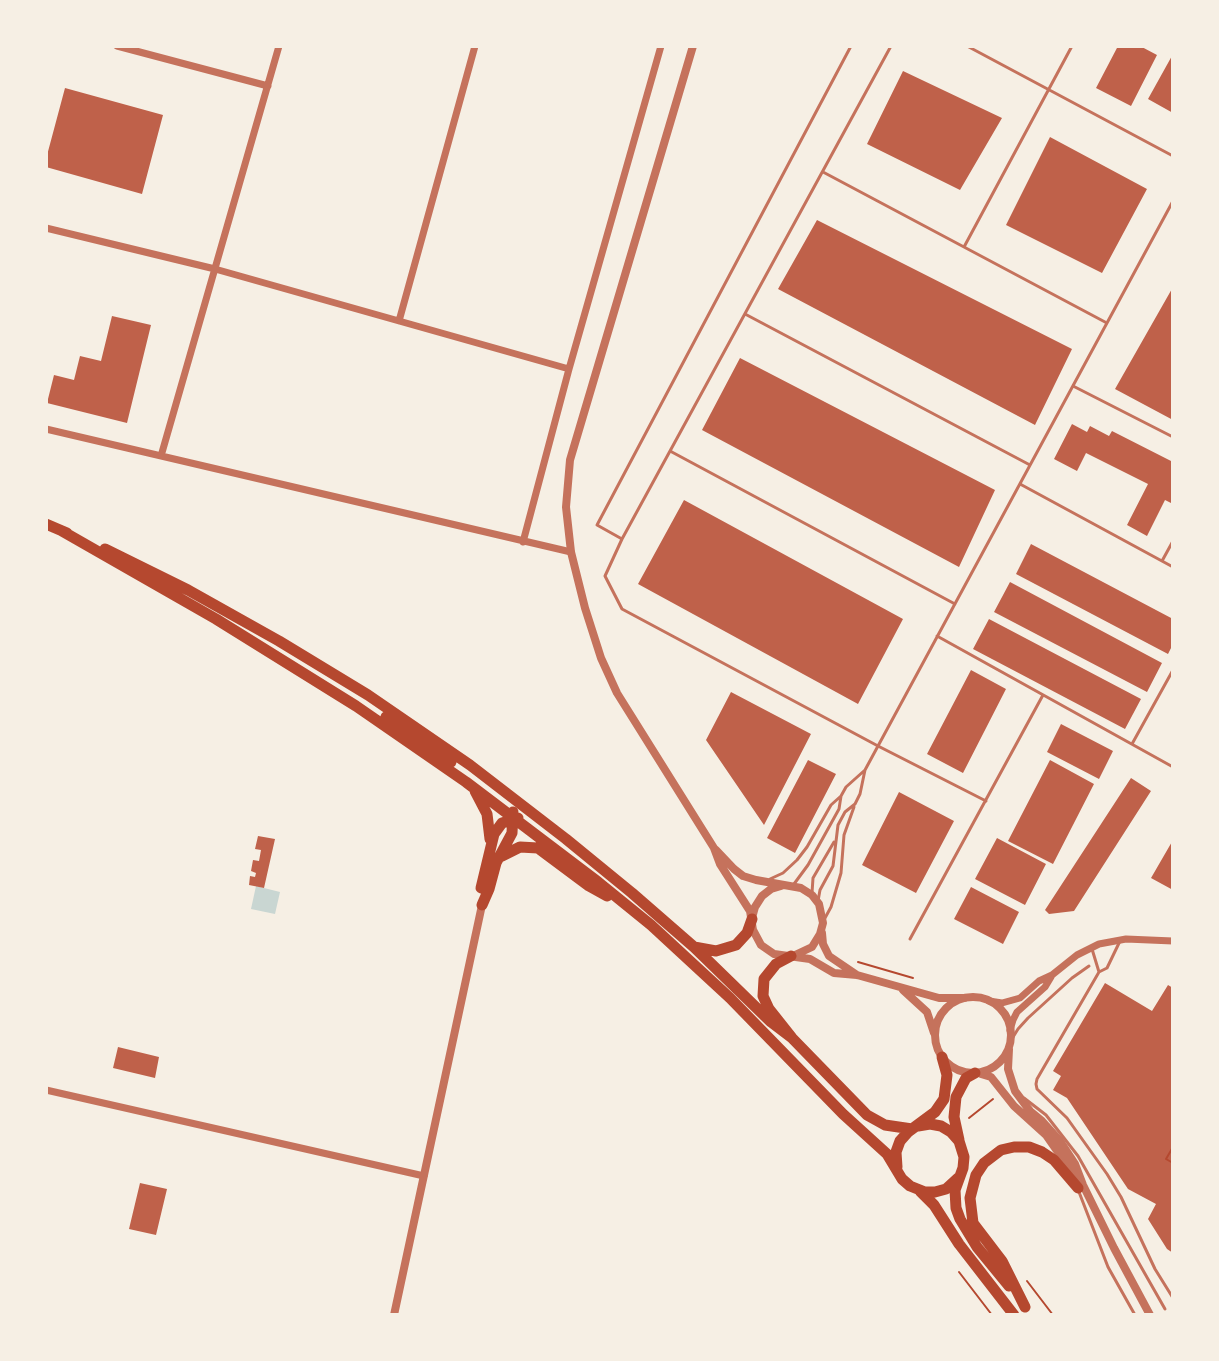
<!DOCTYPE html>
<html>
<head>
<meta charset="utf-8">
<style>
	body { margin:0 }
	#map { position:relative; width:1219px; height:1361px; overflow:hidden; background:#f6efe4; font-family:Commissioner,sans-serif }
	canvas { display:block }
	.frame { position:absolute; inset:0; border:48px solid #f6efe4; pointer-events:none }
</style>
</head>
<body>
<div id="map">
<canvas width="1219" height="1361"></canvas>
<div class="frame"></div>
</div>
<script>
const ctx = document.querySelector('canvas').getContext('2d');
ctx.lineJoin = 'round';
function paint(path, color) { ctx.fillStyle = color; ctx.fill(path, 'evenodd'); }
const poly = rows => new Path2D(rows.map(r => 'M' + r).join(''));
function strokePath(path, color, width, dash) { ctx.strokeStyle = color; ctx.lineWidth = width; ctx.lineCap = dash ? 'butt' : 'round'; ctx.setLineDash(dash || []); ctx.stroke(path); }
paint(poly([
	[256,886,280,892,275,914,251,909]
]), '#c9d6d2');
paint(poly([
	[1118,46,1140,46,1157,55,1131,106,1096,88],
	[1173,54,1173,113,1148,99],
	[903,71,1002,118,960,190,867,144],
	[65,88,163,115,142,194,46,167,46,159],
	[1050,137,1147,189,1102,273,1006,225],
	[817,220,1072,349,1035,425,778,289],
	[1173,287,1173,420,1115,389],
	[112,316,151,325,127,423,47,403,54,375,74,380,80,356,101,361],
	[740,358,995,490,959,567,702,430],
	[1072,424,1087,432,1090,426,1109,436,1112,431,1173,462,1173,504,1165,500,1147,536,1127,525,1148,484,1086,453,1077,471,1054,459],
	[684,500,903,619,858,704,638,584],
	[1031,544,1173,619,1173,644,1168,654,1016,574],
	[1010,582,1162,663,1147,692,994,612],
	[989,619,1141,699,1125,729,973,649],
	[971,670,1006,689,963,773,927,754],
	[731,692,811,734,764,825,706,740],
	[1061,724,1113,751,1099,779,1047,752],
	[808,760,836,774,795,853,767,838],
	[1050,760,1094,784,1053,864,1008,841],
	[1131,778,1151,791,1074,911,1049,914,1045,910],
	[899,792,954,821,916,893,862,865],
	[258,836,275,839,264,888,249,885,250,876,255,877,256,873,251,871,253,860,259,861,261,850,255,849],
	[997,838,1046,864,1025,905,975,879],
	[1173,840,1173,890,1151,878],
	[971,887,1019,912,1003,944,954,919],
	[1105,983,1152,1011,1168,985,1173,988,1173,1253,1167,1249,1148,1219,1156,1204,1128,1189,1067,1098,1053,1090,1061,1076,1053,1071],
	[118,1047,159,1057,155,1078,113,1068],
	[140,1183,167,1189,156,1235,129,1229]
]), '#bf614a');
strokePath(poly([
	[858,962,913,978],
	[969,1118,993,1099],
	[1173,1147,1166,1159,1173,1163],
	[959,1272,992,1315],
	[1027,1281,1053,1315]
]), '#b5482f', 2);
strokePath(poly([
	[851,46,597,525,622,539,891,46],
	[967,46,1173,156],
	[823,172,1105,322],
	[964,247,1072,46],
	[745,314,1030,465],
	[1073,386,1173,437],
	[670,451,955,604],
	[1020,484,1173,567],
	[622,539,605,576,622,609,878,746,986,801],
	[1162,561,1173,541],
	[937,636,1173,767],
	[1132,744,1173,670],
	[770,879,783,873,797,860,807,847,831,805,841,796],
	[794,884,808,865,839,809,841,796,846,787,865,770],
	[812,893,813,878,834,842],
	[818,901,820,890,833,866,838,825,845,812,855,804,860,794,865,770,1173,201],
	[825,918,831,907,841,873,844,835,854,807],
	[910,939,1043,695],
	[1120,941,1107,968,1099,972,1037,1079,1036,1084,1037,1089,1067,1118,1107,1174,1121,1197,1155,1269,1173,1298],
	[1092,949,1099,972],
	[1010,1042,1018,1029,1028,1018,1072,978,1089,966],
	[1024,1098,1046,1115,1078,1156,1165,1309],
	[1079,1192,1108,1267,1135,1315]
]), '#c5725c', 3);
strokePath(poly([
	[117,46,268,86],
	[46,228,215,269,569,369],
	[399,321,475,46],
	[46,429,571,552],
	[161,456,279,46],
	[523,542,569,369,661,46],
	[989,1001,1002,1003,1020,998,1039,981,1052,975,1077,955,1099,944,1126,939,1173,941],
	[1010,1030,1013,1020,1017,1012,1045,987,1051,977],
	[46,1090,424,1176]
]), '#c5725c', 7);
strokePath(poly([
	[693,46,570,460,566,507,571,552,585,608,601,658,617,693,714,848,720,864,750,911,753,930,761,945,774,954,810,959,834,973,857,975,939,998,965,998],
	[716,850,734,869,743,876,756,880,801,888,812,895,819,904,823,923,820,934,812,947,795,955],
	[752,918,755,907,762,896,771,889,781,886],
	[822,933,823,944,829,956,857,975],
	[903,990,927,1012,934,1033],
	'935 1035a38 38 0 1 1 76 0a38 38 0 1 1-76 0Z',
	[1009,1049,1008,1069,1015,1091,1030,1111,1041,1120,1060,1141,1075,1164,1083,1185,1114,1248,1150,1315],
	[981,1074,991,1077,1014,1106,1046,1135,1069,1168,1074,1179],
	[394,1315,482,905]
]), '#c5725c', 8);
strokePath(poly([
	[46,524,67,533],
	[62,531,216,619,356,706,466,782,598,882,651,925,730,998,843,1114,887,1154,902,1179,910,1186,925,1192,935,1192,946,1189,958,1178],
	[105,549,188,590,279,641,368,695,470,765,566,839,632,893,694,947,771,1022,792,1038],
	[386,717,451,762],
	[475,791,487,814,490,839],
	[502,856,520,847,538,848,589,886,607,896],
	[481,888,494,834,502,823,518,818],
	[482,905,489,889,496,863,512,833,513,812],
	[694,947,716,951,736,945,747,933,752,919],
	[791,956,776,964,764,979,763,996,769,1009,792,1038,867,1115,885,1125,912,1129],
	[918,1126,930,1124,941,1126,951,1132,959,1141,964,1157,963,1168,955,1190,956,1208,960,1219,977,1247,1009,1286],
	[959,1140,954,1117,956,1097,966,1078,975,1073],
	[897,1167,896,1152,900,1141,908,1132,935,1112,944,1099,947,1075,942,1057],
	[920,1191,934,1205,959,1244,1014,1315],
	[1025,1307,1002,1261,973,1223,970,1198,976,1175,984,1163,1001,1150,1014,1147,1029,1147,1042,1152,1054,1160,1078,1188]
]), '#b5482f', 11);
</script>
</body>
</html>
